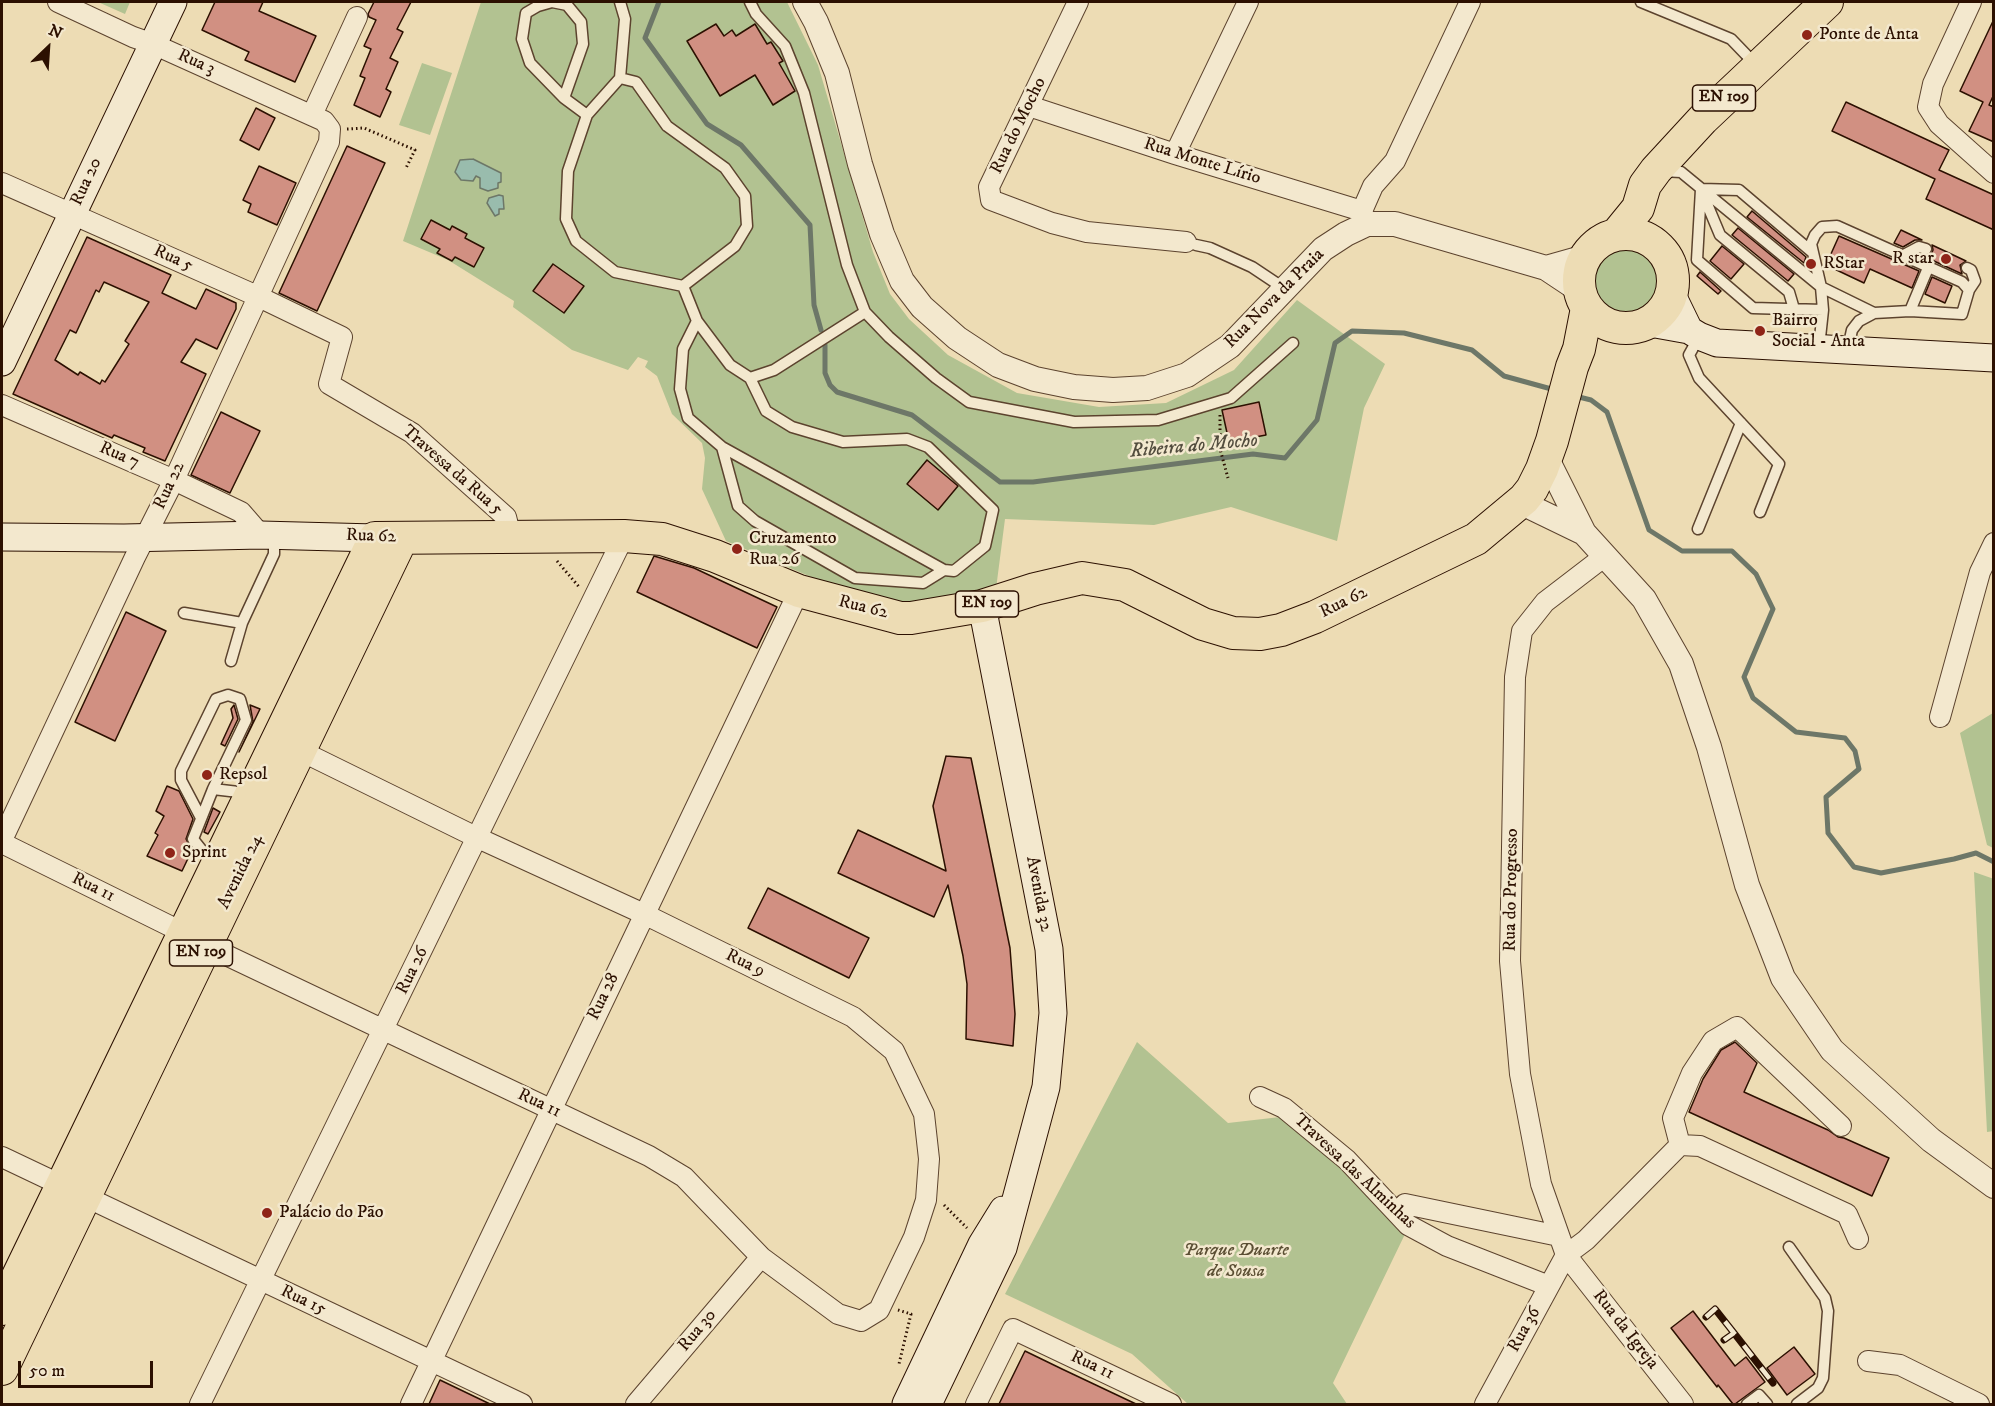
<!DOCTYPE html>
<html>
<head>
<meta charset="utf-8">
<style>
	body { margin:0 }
	#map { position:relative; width:1995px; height:1406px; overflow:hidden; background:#eddcb4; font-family:"IM FELL DW Pica",serif }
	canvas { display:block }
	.frame { position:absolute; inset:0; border:3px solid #2c1001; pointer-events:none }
	.north { position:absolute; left:18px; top:18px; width:60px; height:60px; -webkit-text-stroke:4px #f3e8ce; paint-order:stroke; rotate:25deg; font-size:16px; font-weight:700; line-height:24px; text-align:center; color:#2c1001 }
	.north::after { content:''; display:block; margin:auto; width:21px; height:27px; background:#2c1001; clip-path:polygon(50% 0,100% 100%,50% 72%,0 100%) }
	.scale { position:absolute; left:18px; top:1361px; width:135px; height:27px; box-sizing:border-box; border:3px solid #2c1001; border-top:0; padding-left:8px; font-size:18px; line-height:21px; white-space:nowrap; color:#2c1001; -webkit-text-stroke:4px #f3e8ce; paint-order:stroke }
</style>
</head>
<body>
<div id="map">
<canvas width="1995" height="1406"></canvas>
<div class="frame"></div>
<div class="north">N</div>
<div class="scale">50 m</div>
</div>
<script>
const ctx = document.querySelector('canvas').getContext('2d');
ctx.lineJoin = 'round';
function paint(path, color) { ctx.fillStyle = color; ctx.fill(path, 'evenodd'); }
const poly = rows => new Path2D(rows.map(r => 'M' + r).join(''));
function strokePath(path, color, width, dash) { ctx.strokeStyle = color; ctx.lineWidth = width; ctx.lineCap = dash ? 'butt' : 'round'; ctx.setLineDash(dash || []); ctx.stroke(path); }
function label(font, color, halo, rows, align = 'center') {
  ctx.font = font + ' "IM FELL DW Pica",serif'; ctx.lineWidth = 5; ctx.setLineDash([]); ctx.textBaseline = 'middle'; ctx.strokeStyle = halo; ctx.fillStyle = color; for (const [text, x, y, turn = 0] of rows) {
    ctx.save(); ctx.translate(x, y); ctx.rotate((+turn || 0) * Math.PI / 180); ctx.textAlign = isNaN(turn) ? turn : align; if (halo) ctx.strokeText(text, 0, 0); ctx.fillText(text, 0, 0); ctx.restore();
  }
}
paint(poly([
	[98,2,130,2,125,14],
	[481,2,787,2,818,65,873,252,890,294,909,319,948,355,1017,393,1099,407,1166,403,1234,370,1297,300,1385,364,1364,408,1337,541,1231,507,1154,525,1005,519,996,589,942,603,868,601,726,541,702,489,705,458,702,443,672,414,657,376,645,367,648,361,638,357,628,370,572,350,513,307,514,301,448,260,403,241],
	[422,63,452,73,430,135,399,125],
	'1595 280a32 32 0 1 1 64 0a32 32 0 1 1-64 0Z',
	[1993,713,1993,848,1987,845,1960,733],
	[1974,872,1994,879,1994,1131,1987,1132],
	[1137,1042,1228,1123,1289,1116,1406,1232,1333,1383,1347,1404,1188,1404,1132,1354,1005,1294]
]), '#b2c291');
const water = poly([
	[473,159,501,173,501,182,498,183,498,188,488,191,480,188,480,178,476,176,473,181,461,180,455,172,460,160,473,159],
	[499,195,503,196,504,209,499,209,499,214,495,216,487,203,489,198,499,195]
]);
paint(water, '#99bcad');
strokePath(water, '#6d7768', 1.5);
strokePath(poly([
	[659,2,645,38,707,124,741,145,810,225,814,305,821,330],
	[825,345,825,373,830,385,837,392,912,415,1000,482,1033,482,1253,454,1285,458,1317,420,1335,343,1352,331,1404,333,1472,350,1504,376,1555,390],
	[1575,396,1591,400,1607,412,1649,530,1682,551,1732,551,1756,574,1773,609,1744,677,1753,698,1796,732,1845,738,1855,751,1859,769,1826,797,1828,833,1854,867,1881,873,1954,859,1976,853,1994,862]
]), '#6d7768', 5);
const building = poly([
	[215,2,263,2,259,11,316,36,295,82,245,60,249,52,202,30,215,2],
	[374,2,411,2,397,29,403,32,390,58,398,62,386,89,391,92,380,117,354,105,365,78,360,76,371,49,364,46,376,20,369,17,368,14,374,2],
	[1994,19,1994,94,1989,105,1994,107,1994,142,1969,131,1983,102,1960,91,1994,19],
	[716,24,724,36,732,30,736,36,755,24,767,44,771,42,783,61,779,63,795,91,773,105,755,75,720,96,687,41,716,24],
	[1846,102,1949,150,1939,170,1994,195,1994,230,1926,199,1935,179,1832,131,1846,102],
	[256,108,275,118,259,150,240,140,256,108],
	[347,146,385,163,317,311,279,293,347,146],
	[259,166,296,183,277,225,248,212,251,204,243,200,259,166],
	[1752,211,1806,257,1804,263,1747,217,1752,211],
	[431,220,450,230,452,226,467,234,465,238,484,248,474,267,455,257,452,261,437,253,440,249,421,239,431,220],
	[1738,228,1794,274,1788,281,1732,235,1738,228],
	[1901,230,1922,240,1915,240,1903,247,1894,243,1901,230],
	[1839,236,1919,271,1912,288,1870,269,1864,283,1826,265,1839,236],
	[87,237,171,275,162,293,196,309,206,289,236,303,236,309,217,349,196,339,181,362,206,374,165,461,143,452,145,448,114,435,112,438,13,394,87,237],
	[104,282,149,302,125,341,129,344,105,382,102,380,100,384,80,372,78,375,55,360,70,330,76,333,96,290,99,292,104,282],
	[1932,245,1966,261,1960,265,1962,274,1921,255,1931,255,1933,250,1932,245],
	[1722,246,1744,264,1731,279,1710,261,1722,246],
	[553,264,584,286,564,313,533,291,553,264],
	[1700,272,1721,291,1718,294,1697,276,1700,272],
	[1932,277,1952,286,1945,303,1925,294,1932,277],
	[1259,402,1266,435,1229,442,1222,410,1259,402],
	[221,412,260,431,230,493,191,475,221,412],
	[927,460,958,486,938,510,907,484,927,460],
	[654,556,694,568,777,607,757,648,637,592,654,556],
	[126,612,166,631,115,741,75,722,126,612],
	[234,705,238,719,225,746,221,744,233,718,231,709,234,705],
	[250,705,260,709,239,752,253,722,250,705],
	[946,756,971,758,1010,948,1015,1014,1013,1046,966,1039,967,984,963,956,948,885,934,917,838,873,858,830,946,871,933,806,946,756],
	[167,786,179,791,193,819,186,839,192,850,182,871,147,856,158,835,155,833,164,816,156,811,167,786],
	[213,808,220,812,208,834,204,832,213,808],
	[768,888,869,938,849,978,748,928,768,888],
	[1735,1042,1757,1063,1744,1092,1828,1130,1838,1137,1844,1138,1889,1158,1872,1196,1689,1112,1703,1079,1721,1050,1735,1042],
	[1693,1311,1735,1366,1746,1357,1765,1382,1735,1404,1733,1404,1718,1385,1717,1387,1671,1328,1693,1311],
	[1794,1347,1815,1374,1787,1395,1767,1368,1794,1347],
	[1025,1351,1062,1369,1136,1404,999,1404,1025,1351],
	[440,1380,490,1404,429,1404,440,1380]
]);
paint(building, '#d19082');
strokePath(building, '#2c1001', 1.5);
const service = poly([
	[620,2,625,19,620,78,587,115,568,171,566,219,576,241,615,272,683,286,697,321,730,365,750,378,774,370,865,312],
	[750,2,756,14,785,46,804,93,847,265,865,312,889,337,936,378,969,402,1074,422,1158,420,1231,398,1293,343],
	[1641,2,1731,39,1757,66],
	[620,78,636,82,667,126,725,168,745,196,747,226,735,246,683,286],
	[564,98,530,63,522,39,526,13,538,6,552,2,567,5,581,22,583,44,564,98,587,115],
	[1662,171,1681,172,1821,287,1823,310,1819,347],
	[1701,189,1697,260,1753,308,1823,310],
	[1701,189,1739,190,1812,252],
	[1702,192,1720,235,1789,292,1794,309],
	[1196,245,1210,248,1252,267,1285,289],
	[1902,256,1919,247,1926,249],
	[1910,311,1928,268],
	[1874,313,1821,287,1811,244,1815,235,1822,227,1837,226,1962,282,1969,290],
	[697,321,683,349,680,389,688,418,722,447,944,570],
	[1699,337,1689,355,1699,378,1779,464,1760,512],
	[1848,348,1852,330,1859,321,1874,313,1910,311,1962,314,1969,290,1975,281,1971,270,1967,268],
	[722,447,738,506,755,521,855,578,923,583,944,570,954,571,985,546,993,510,928,447,907,439,843,442,792,427,766,411,750,378],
	[1698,529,1741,423],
	[184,613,242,623],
	[231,661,242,623,274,554,274,536],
	[201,818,181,780,181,771,216,699,228,695,240,699,246,720,213,789],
	[212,863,193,839,213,789,247,793],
	[1789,1247,1825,1298,1828,1311,1823,1378,1818,1388,1797,1404],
	[1747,1404,1759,1395,1767,1404]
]);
const minor = poly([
	[1078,2,989,187,991,200,1052,223,1087,232,1186,242],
	[1971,2,1933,84,1928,107,1939,124,1994,173],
	[1029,106,1175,154,1362,211,1367,224],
	[312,115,357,17],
	[1175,154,1248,2],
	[2,183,257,296,342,337,329,384,412,433,506,517,511,537],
	[1362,211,1373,186,1395,161,1470,2],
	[2,405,174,480,241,512,261,535],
	[1605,556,1545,602,1522,631,1515,677,1510,961,1520,1074,1541,1184,1566,1255,1683,1404],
	[1940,717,1980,572,1994,543],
	[2,840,135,557,174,480,329,142,330,129,324,121,153,44,133,37,58,2],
	[2,843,184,933],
	[205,945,649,1156,684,1177,761,1257,838,1314,861,1321,879,1310,914,1237,926,1200,929,1159,924,1114,894,1051,853,1017,644,914,478,838,299,750],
	[1260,1097,1284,1108,1347,1160,1408,1225,1447,1246,1549,1286],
	[1680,1145,1673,1118,1692,1073,1713,1041,1737,1027,1841,1126],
	[2,1157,61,1185],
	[84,1196,522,1404],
	[1405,1204,1559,1236],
	[1868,1361,1900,1365,1979,1404],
	[200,1404,624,536],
	[411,1404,799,591],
	[636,1404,761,1257],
	[976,1404,1013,1329,1171,1404],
	[1485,1404,1566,1255,1586,1240,1680,1145,1700,1146,1847,1214,1858,1239]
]);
const tertiary = poly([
	[805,2,816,22,837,73,860,164,882,234,902,281,922,307,957,338,998,365,1035,379,1074,387,1113,390,1147,388,1187,375,1230,346,1323,249,1346,234,1367,224,1395,224,1546,268,1579,290],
	[1546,268,1585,257],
	[1546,457,1584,533,1644,599,1681,664,1709,747,1747,885,1783,978,1832,1050,1931,1140,1994,1186],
	[1520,502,1584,533]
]);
const secondary = poly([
	[1672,295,1689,330],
	[1650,323,1689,330,1699,336,1717,343,1994,358],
	[2,362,173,2],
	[2,537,124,538,261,535,375,538],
	[906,1404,982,1244,1003,1210],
	[928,1404,1003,1248,1046,1087,1053,1013,1049,949,982,606]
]);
const primary = poly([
	'1579 281a47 47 0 1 1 94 0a47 47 0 1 1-94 0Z',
	[1616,235,1638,208,1645,185,1656,170,1703,119,1827,2],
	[2,1309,375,538,624,536,662,539,715,556,799,591,900,618,911,618,982,606,1035,589,1082,578,1125,585,1203,624,1233,633,1260,634,1281,630,1315,617,1476,539,1524,499,1532,489,1542,469,1552,441,1572,367,1579,349,1587,308],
	[2,1369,402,538]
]);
strokePath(service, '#5c432e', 13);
strokePath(minor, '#5c432e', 22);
strokePath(tertiary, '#5c432e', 26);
strokePath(secondary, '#2c1001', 29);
strokePath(primary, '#2c1001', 34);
strokePath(poly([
	[347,129,364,128,415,150,406,168],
	[1220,415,1220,449,1228,478],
	[557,561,580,588],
	[944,1205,967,1228],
	[898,1310,911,1314,899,1364]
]), '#2c1001', 3, [1.5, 3]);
strokePath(service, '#f3e8ce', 10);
strokePath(minor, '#f3e8ce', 20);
strokePath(tertiary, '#f3e8ce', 24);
strokePath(secondary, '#f3e8ce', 27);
strokePath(primary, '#eddcb4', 32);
const rail = poly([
	[1706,1317,1715,1309,1734,1333],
	[1724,1340,1734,1333,1773,1383]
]);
strokePath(rail, '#2c1001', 7);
strokePath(rail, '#f3e8ce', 4.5, [14]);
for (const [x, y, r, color] of [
	[1807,35,6,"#8f2418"],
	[1946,259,6,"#8f2418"],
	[1811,264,6,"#8f2418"],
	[1760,331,6,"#8f2418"],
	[737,549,6,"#8f2418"],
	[207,775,6,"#8f2418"],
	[170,853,6,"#8f2418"],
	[267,1213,6,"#8f2418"]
]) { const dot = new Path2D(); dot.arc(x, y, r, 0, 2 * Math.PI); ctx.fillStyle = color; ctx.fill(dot); strokePath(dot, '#f3e8ce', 2); }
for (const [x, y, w] of [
	[1724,98,63],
	[987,604,63],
	[201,953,63]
]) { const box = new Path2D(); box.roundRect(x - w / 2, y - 13, w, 26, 4.5); ctx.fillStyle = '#f3e8ce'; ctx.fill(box); strokePath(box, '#2c1001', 1.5); }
label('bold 16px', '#2c1001', null, [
	["EN 109",1724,98],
	["EN 109",987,604],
	["EN 109",201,953]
]);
label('18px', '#2c1001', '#f3e8ce', [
	["Ponte de Anta",1819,35],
	["R star",1934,259,"right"],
	["RStar",1823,264],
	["Bairro",1772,321],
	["Social - Anta",1772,342],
	["Cruzamento",749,539],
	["Rua 26",749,560],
	["Repsol",219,775],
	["Sprint",182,853],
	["Palácio do Pão",279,1213]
], 'left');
label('18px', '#2c1001', '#f3e8ce', [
	["Rua 3",196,63,24],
	["Rua do Mocho",1019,126,-64],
	["Rua Monte Lírio",1202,162,17],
	["Rua 20",87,182,-65],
	["Rua 5",173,259,24],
	["Rua Nova da Praia",1275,299,-45],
	["Rua 7",119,456,24],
	["Travessa da Rua 5",452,471,41],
	["Rua 22",170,486,-65],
	["Rua 62",371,537,2],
	["Rua 62",1344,603,-26],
	["Rua 62",863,608,14],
	["Avenida 24",241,872,-64],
	["Rua 11",93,888,26],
	["Rua do Progresso",1512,890,-89],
	["Avenida 32",1038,894,79],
	["Rua 9",745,964,26],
	["Rua 26",413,971,-64],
	["Rua 28",604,997,-64],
	["Rua 11",539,1104,25],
	["Travessa das Alminhas",1354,1172,43],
	["Rua 15",303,1301,25],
	["Rua 36",1525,1330,-61],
	["Rua da Igreja",1625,1330,52],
	["Rua 30",698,1331,-50],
	["Rua 11",1092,1366,25]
]);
label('italic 18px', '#5b4e33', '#f3e8ce', [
	["Parque Duarte",1236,1251],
	["de Sousa",1236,1272]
]);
label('italic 20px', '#524c3d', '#f3e8ce', [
	["Ribeira do Mocho",1194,447,-5]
]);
</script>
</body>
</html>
